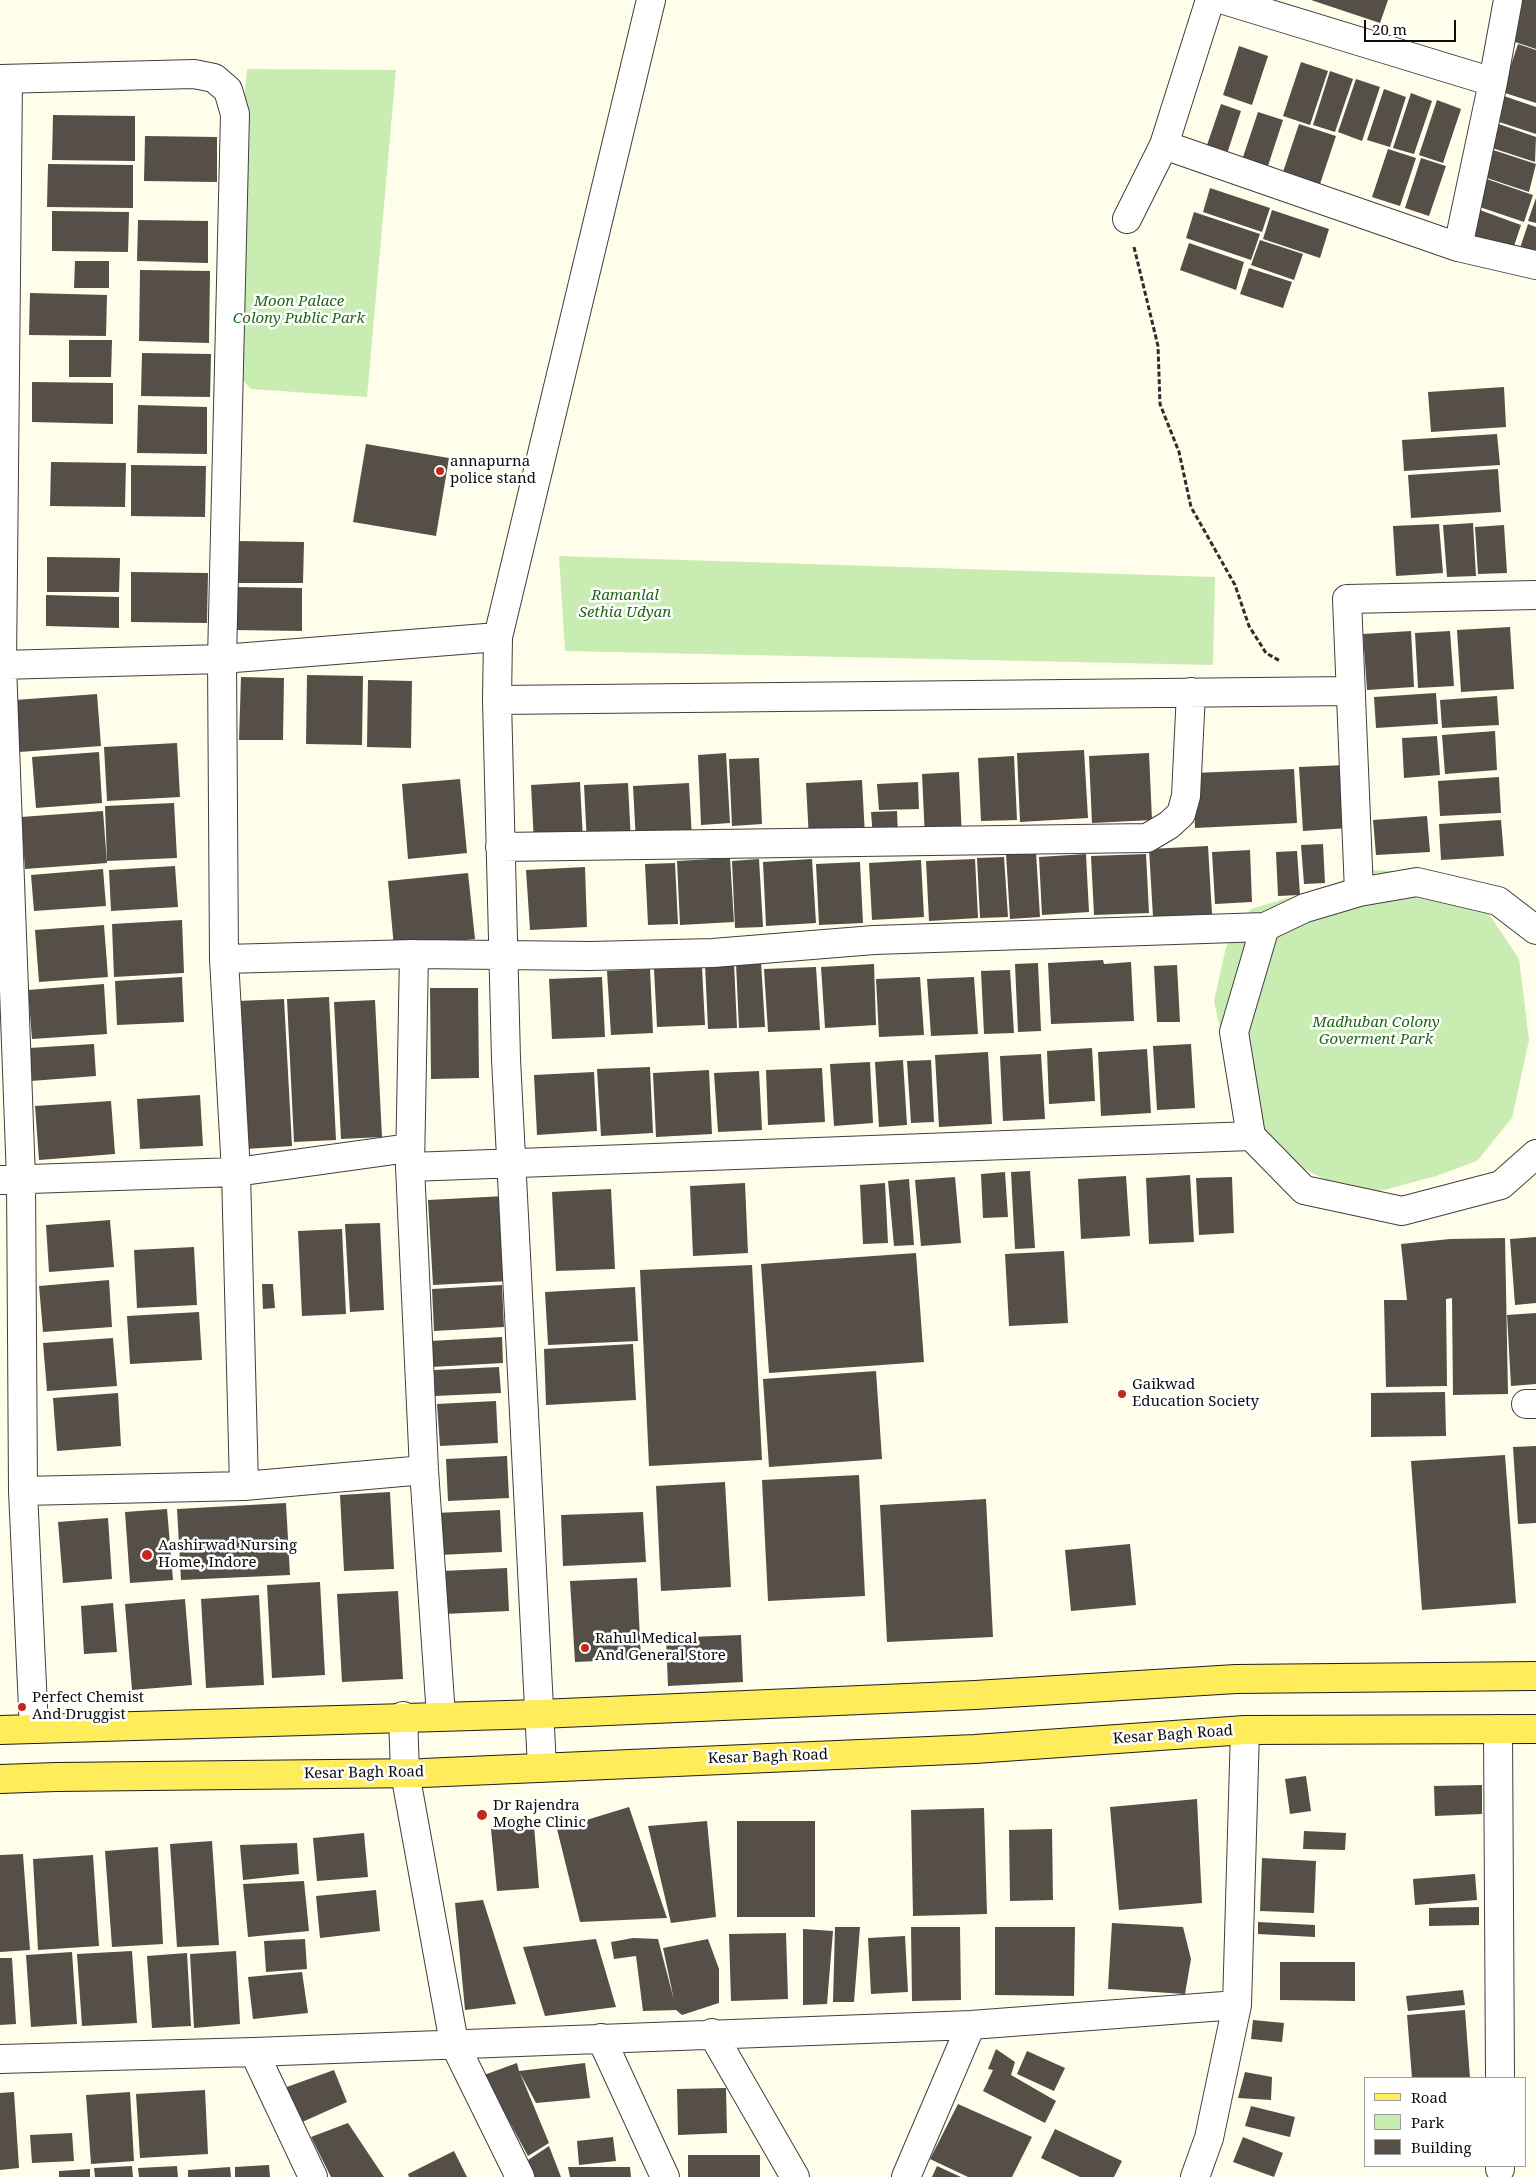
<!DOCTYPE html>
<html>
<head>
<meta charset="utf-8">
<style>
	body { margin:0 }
	#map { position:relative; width:1536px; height:2177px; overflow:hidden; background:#fffeeb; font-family:"Noto Serif",serif }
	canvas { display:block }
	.legend { position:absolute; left:1364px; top:2077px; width:162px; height:90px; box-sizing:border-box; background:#fff; border:1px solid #9e9e9e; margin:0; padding:6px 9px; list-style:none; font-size:15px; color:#0c0c0c }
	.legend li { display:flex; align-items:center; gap:10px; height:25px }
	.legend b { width:25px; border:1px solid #9e9e9e }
	.scale { position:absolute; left:1364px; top:20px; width:92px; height:22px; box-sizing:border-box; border:2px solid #0c0c0c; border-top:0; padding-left:6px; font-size:15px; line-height:18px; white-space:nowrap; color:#0c0c0c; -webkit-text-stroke:4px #fff; paint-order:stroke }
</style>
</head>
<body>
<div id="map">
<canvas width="1536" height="2177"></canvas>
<ul class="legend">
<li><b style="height:6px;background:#ffec5b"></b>Road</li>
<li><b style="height:14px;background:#c9ecb2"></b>Park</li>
<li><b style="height:14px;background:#554f48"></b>Building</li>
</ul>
<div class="scale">20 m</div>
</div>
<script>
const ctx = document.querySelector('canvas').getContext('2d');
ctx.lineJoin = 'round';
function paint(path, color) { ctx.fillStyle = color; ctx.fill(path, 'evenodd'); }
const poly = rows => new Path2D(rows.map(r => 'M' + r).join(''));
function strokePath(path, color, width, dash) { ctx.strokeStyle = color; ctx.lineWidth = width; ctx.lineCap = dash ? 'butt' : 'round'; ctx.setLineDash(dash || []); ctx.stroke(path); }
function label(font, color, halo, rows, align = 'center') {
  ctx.font = font + ' "Noto Serif",serif'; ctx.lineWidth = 5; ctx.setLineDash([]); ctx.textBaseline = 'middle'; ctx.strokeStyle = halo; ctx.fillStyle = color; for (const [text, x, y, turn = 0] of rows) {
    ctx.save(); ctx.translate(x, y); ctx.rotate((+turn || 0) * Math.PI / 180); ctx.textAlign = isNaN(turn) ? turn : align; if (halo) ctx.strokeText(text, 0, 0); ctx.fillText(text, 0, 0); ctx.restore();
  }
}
paint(poly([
	[247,69,396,70,367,397,251,389,220,356],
	[559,556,1215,577,1213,665,565,651],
	[1370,870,1438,873,1487,911,1519,959,1529,1040,1512,1118,1477,1161,1436,1176,1369,1194,1322,1178,1272,1152,1241,1124,1214,1001,1226,947,1251,909,1327,886]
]), '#c9ecb2');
paint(poly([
	[1311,0,1388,0,1380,23],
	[1519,0,1536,0,1536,49,1506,39],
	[1518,44,1536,50,1536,103,1502,92],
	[1239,46,1268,56,1252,105,1223,95],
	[1301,62,1328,71,1310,125,1283,116],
	[1330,71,1353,79,1335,132,1313,125],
	[1356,79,1380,87,1362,141,1338,132],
	[1384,89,1406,97,1390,147,1367,140],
	[1411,93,1432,101,1414,154,1393,148],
	[1501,95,1536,107,1536,134,1493,120],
	[1437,100,1461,109,1443,163,1419,155],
	[1221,104,1241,111,1226,157,1205,151],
	[1258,112,1283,120,1266,172,1241,163],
	[53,115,135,116,135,161,52,160],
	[1493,122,1536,137,1535,162,1486,146],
	[1299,124,1336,136,1318,190,1281,178],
	[145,136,217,137,217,182,144,181],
	[1484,147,1536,164,1529,192,1475,174],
	[1388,149,1416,158,1400,206,1372,197],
	[1421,158,1446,166,1429,216,1405,208],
	[48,164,133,165,133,208,47,207],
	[1478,176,1533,195,1524,222,1468,203],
	[1210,188,1270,208,1262,232,1203,212],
	[1536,198,1536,223,1528,221],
	[1477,209,1521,225,1512,252,1467,240],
	[1272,210,1329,229,1320,258,1263,239],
	[52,211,129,212,128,252,52,251],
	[1194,212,1260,234,1251,260,1186,238],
	[138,220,208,221,208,263,137,261],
	[1528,224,1536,227,1536,258,1518,254],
	[1260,240,1303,254,1294,280,1251,265],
	[1189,243,1244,262,1236,290,1180,270],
	[75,261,109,261,109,288,74,288],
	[1249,268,1292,282,1283,308,1240,294],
	[140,270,210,271,209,343,139,341],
	[30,293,107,295,106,336,29,335],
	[69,340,112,340,111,377,69,377],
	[142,353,211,354,210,397,141,396],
	[32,382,113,383,113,424,32,422],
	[1504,387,1506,427,1431,432,1428,392],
	[138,405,207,407,207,454,137,453],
	[1497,434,1500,465,1404,471,1402,440],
	[366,444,449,458,436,536,353,522],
	[51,462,126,463,125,507,50,506],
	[131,465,206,466,205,517,131,516],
	[1498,469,1501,512,1411,518,1408,475],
	[1473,523,1476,576,1447,577,1443,525],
	[1439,524,1443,573,1396,576,1393,526],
	[1504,525,1507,573,1478,574,1475,527],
	[237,541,304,542,303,583,237,583],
	[47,557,120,558,119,592,47,592],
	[131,572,208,573,207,623,131,622],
	[235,587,302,588,302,631,234,630],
	[46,595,119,597,119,628,46,626],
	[1510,627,1514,689,1461,692,1457,630],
	[1411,631,1414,687,1367,690,1363,634],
	[1450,631,1454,686,1418,688,1415,633],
	[307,675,363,676,362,745,306,744],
	[241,677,284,678,283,740,239,740],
	[368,680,412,681,411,748,367,747],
	[1436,693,1438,724,1376,728,1374,697],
	[97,694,101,746,19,752,15,700],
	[1497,696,1499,725,1442,728,1440,700],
	[1495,731,1497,770,1445,774,1442,735],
	[1437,736,1440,775,1404,778,1402,738],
	[177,743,180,797,107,801,104,747],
	[1084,750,1088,818,1020,822,1017,753],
	[99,752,102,803,36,808,32,757],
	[726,753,730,823,701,825,698,755],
	[1149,753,1152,820,1092,823,1089,756],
	[1014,756,1017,820,981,821,978,758],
	[759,758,762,824,732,826,729,759],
	[1346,765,1349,828,1303,831,1299,767],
	[1294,769,1297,823,1195,828,1193,773],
	[959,772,962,838,925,839,922,774],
	[1499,777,1501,813,1440,816,1438,781],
	[460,779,467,853,408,859,402,784],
	[862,780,865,836,809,839,806,783],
	[580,782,583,841,534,843,531,785],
	[918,782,919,809,879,810,877,784],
	[628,783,631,842,587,844,584,785],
	[689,783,692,839,636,842,633,786],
	[174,803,177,858,107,861,105,806],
	[103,811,107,863,25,869,21,817],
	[897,811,898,835,873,837,871,812],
	[1427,816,1430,852,1376,855,1373,820],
	[1501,820,1504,856,1441,860,1439,824],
	[1323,844,1325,883,1304,884,1301,845],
	[1208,846,1212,914,1153,917,1149,849],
	[1250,850,1252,902,1215,904,1212,852],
	[1297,851,1300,895,1278,896,1276,852],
	[1036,852,1040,917,1010,919,1006,853],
	[1086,854,1089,912,1042,915,1039,857],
	[1146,854,1149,913,1094,915,1091,856],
	[1004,857,1008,917,980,918,977,858],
	[730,858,734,922,680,925,677,861],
	[759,859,763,927,735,928,732,861],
	[812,859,816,923,766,926,763,862],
	[975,859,978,918,929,921,926,861],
	[921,860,924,917,872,920,869,863],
	[860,862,863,923,819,925,816,864],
	[675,863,678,924,648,925,645,864],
	[175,866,178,907,111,911,109,870],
	[585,867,587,927,530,930,526,870],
	[103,869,106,906,34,911,31,875],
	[468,873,475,939,394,948,388,881],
	[182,920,184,973,114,977,112,924],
	[104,925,108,977,39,982,35,930],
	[1103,960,1104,964,1131,962,1134,1021,1051,1024,1048,963],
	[761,962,765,1027,739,1028,736,963],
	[734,963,737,1028,708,1029,705,964],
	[1038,963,1041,1031,1018,1032,1015,964],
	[874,964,876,1025,825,1028,821,967],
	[1177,965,1180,1022,1157,1022,1154,966],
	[702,967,705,1025,657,1027,654,969],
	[816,967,820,1030,768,1032,764,969],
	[650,969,653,1033,611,1035,607,971],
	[1010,970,1014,1033,984,1034,981,971],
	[182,977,184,1022,117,1025,115,981],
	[602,977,605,1037,552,1039,549,979],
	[920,977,924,1035,879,1037,876,979],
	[974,977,978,1034,931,1036,927,979],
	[104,984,107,1034,32,1039,28,990],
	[430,988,478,988,479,1078,431,1079],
	[329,997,336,1140,294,1142,287,999],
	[284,999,292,1146,246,1149,238,1001],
	[375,1000,382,1137,341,1139,334,1002],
	[94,1044,96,1076,31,1081,29,1048],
	[1191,1044,1195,1108,1157,1110,1153,1046],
	[1092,1048,1095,1101,1049,1104,1047,1051],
	[1147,1049,1151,1113,1101,1116,1098,1052],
	[988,1052,992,1124,939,1127,935,1055],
	[1041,1054,1045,1119,1003,1121,1000,1056],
	[903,1060,907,1125,879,1127,875,1062],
	[931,1060,934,1122,911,1123,907,1061],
	[870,1062,873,1123,834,1126,830,1064],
	[650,1067,653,1133,601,1136,597,1069],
	[822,1068,825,1122,768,1125,766,1070],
	[709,1070,712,1134,656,1137,653,1073],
	[759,1071,762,1130,718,1132,714,1073],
	[594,1072,597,1131,537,1135,534,1075],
	[200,1095,203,1146,140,1149,137,1099],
	[111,1101,115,1154,39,1160,35,1106],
	[1030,1171,1035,1248,1015,1249,1011,1172],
	[1005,1172,1008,1217,983,1218,981,1174],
	[1190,1175,1194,1242,1149,1244,1146,1178],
	[1126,1176,1130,1236,1081,1239,1078,1179],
	[955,1177,961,1243,921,1246,915,1180],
	[1232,1177,1234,1233,1199,1235,1196,1178],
	[909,1179,914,1245,894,1246,888,1181],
	[745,1183,748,1253,693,1256,690,1186],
	[885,1183,888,1243,863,1244,860,1185],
	[611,1189,615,1269,556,1271,552,1192],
	[505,1196,510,1281,433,1285,428,1200],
	[110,1220,114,1267,49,1272,46,1225],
	[380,1223,384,1310,350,1312,345,1224],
	[342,1229,346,1314,302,1316,298,1231],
	[1536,1237,1536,1303,1515,1305,1510,1239],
	[1505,1238,1508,1394,1453,1395,1452,1298,1446,1299,1447,1386,1386,1387,1384,1300,1407,1300,1401,1244,1450,1239],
	[194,1247,197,1305,137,1308,134,1250],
	[1064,1251,1068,1323,1009,1326,1005,1254],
	[916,1253,924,1362,769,1373,761,1264],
	[752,1265,762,1460,649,1466,640,1270],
	[109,1280,112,1327,43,1332,39,1286],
	[262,1284,273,1284,275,1308,263,1309],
	[502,1285,504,1327,434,1331,432,1289],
	[635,1287,638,1341,548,1345,545,1292],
	[199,1312,202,1360,130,1364,127,1316],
	[1536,1313,1536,1384,1511,1386,1507,1315],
	[502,1337,503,1363,431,1367,430,1341],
	[113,1338,117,1386,47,1391,43,1343],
	[633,1344,636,1400,546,1405,544,1349],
	[499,1367,501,1393,435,1396,434,1370],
	[876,1371,882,1459,769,1467,763,1379],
	[1445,1392,1446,1436,1371,1437,1371,1393],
	[118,1393,121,1446,57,1451,53,1398],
	[496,1401,498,1443,440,1446,437,1404],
	[1536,1446,1536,1523,1518,1524,1513,1447],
	[1505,1455,1516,1603,1422,1610,1411,1461],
	[507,1456,509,1498,448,1501,446,1459],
	[859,1475,865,1596,768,1601,762,1480],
	[725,1482,731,1587,661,1591,656,1486],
	[390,1492,394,1569,344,1571,340,1495],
	[986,1499,993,1637,887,1642,880,1505],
	[286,1503,290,1575,181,1580,177,1509],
	[167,1509,173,1580,130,1583,125,1512],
	[500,1510,502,1552,438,1555,436,1513],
	[643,1512,646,1562,563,1566,561,1515],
	[108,1518,112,1579,63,1583,58,1522],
	[1130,1544,1136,1605,1071,1611,1065,1550],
	[507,1568,509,1611,444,1614,442,1571],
	[637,1578,641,1659,575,1662,570,1581],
	[320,1582,325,1675,272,1678,267,1585],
	[398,1591,403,1679,342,1682,337,1594],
	[259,1595,264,1685,206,1688,201,1599],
	[185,1599,192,1685,132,1690,125,1604],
	[113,1603,117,1652,84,1654,81,1606],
	[741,1635,743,1682,668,1686,666,1638],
	[1306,1776,1311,1811,1290,1814,1285,1779],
	[1482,1785,1482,1814,1435,1816,1434,1786],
	[1197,1799,1202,1903,1119,1910,1110,1807],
	[629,1807,667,1918,580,1922,557,1829],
	[984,1808,987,1914,913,1916,911,1810],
	[707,1821,716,1917,671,1923,648,1826],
	[737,1821,815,1821,815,1917,737,1917],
	[534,1825,539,1888,497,1891,491,1829],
	[1052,1829,1053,1900,1010,1901,1009,1830],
	[1304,1831,1346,1833,1345,1850,1303,1849],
	[364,1833,368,1877,317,1881,313,1838],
	[212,1841,219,1945,177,1947,170,1844],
	[297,1843,299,1874,243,1880,240,1845],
	[158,1847,163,1944,112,1947,105,1851],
	[23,1854,30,1950,0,1952,0,1855],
	[93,1855,99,1946,38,1950,33,1859],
	[1262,1858,1316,1861,1314,1913,1260,1911],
	[1475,1874,1477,1900,1415,1905,1413,1879],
	[304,1881,309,1931,248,1937,243,1884],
	[376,1890,380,1931,320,1938,316,1896],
	[483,1900,516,2004,465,2010,455,1903],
	[1479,1907,1479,1925,1429,1926,1429,1908],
	[1258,1922,1315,1925,1315,1937,1258,1934],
	[1112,1923,1183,1927,1191,1959,1185,1994,1108,1989],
	[835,1927,860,1927,854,2002,833,2002],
	[911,1927,960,1927,961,2000,912,2001],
	[995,1927,1075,1927,1074,1996,995,1995],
	[803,1929,833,1931,827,2004,803,2005],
	[786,1933,788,1999,731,2001,729,1934],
	[905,1936,908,1992,871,1994,868,1938],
	[633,1938,658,1939,674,2000,663,1948,708,1939,719,1969,719,2003,682,2015,676,2010,643,2011,636,1956,614,1959,611,1942],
	[305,1939,307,1969,266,1972,264,1941],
	[596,1939,616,2007,545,2016,523,1947],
	[132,1951,137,2023,82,2026,77,1954],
	[236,1951,240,2024,194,2028,190,1954],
	[72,1952,77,2024,31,2027,26,1955],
	[187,1953,191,2026,152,2028,147,1956],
	[0,1958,12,1958,16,2024,0,2025],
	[1280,1962,1355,1962,1355,2001,1280,2000],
	[302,1972,308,2013,253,2019,248,1977],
	[1463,1990,1465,2005,1408,2011,1406,1996],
	[1465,2010,1470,2078,1412,2078,1407,2015],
	[1253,2020,1284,2023,1282,2042,1251,2039],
	[996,2049,1015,2062,1011,2075,1056,2101,1045,2123,983,2091,993,2070,988,2069],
	[1027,2051,1065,2068,1054,2091,1017,2074],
	[517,2063,519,2071,585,2063,590,2098,536,2103,520,2073,549,2143,528,2156,484,2075],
	[334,2070,347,2102,300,2123,284,2088],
	[1245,2072,1272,2077,1271,2100,1238,2098],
	[726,2088,727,2133,678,2135,677,2089],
	[205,2090,208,2154,140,2158,136,2094],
	[14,2092,19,2168,0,2170,0,2093],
	[130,2092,134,2161,91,2164,86,2095],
	[958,2104,1032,2137,1012,2177,968,2177,930,2159],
	[1251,2106,1295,2117,1290,2137,1245,2126],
	[348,2123,384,2177,331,2177,311,2137],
	[1055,2129,1122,2161,1114,2177,1080,2177,1041,2158],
	[72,2133,74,2161,32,2163,30,2135],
	[613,2137,616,2161,579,2165,577,2141],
	[1243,2137,1283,2153,1274,2177,1233,2162],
	[549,2146,561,2177,534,2177,528,2160],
	[454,2151,467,2177,409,2177,408,2174],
	[688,2155,760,2155,760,2177,688,2177],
	[269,2165,270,2177,235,2177,235,2167],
	[132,2166,133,2177,95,2177,94,2168],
	[177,2166,178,2177,139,2177,138,2168],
	[937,2166,961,2177,932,2177],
	[230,2167,231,2177,188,2177,188,2170],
	[568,2167,630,2167,631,2177,570,2177],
	[90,2169,90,2177,59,2177,59,2171]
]), '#554f48');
const minor = poly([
	[1224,0,1493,82],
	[0,79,194,74,214,78,228,90,235,114,222,659,224,959,236,1172,244,1486],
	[8,79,2,665,21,1179,23,1491,34,1729],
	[1164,145,1458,247,1536,265],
	[1127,219,1164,145,1210,0],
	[1458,247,1493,82,1508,0],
	[0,665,222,659,498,637],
	[497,700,1351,691],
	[500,847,1147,838,1169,825,1181,814,1186,796,1191,692],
	[1359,892,1347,599,1536,595],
	[1265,927,1234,1032,1251,1136,1304,1190,1402,1211,1501,1185,1536,1154],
	[414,954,410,1167,424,1470,441,1716],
	[224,959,414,954,590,956,713,953,874,940,1265,927,1305,908,1359,892,1417,882,1498,901,1536,930],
	[410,1167,1251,1136],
	[0,1180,236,1172,409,1148],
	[1526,1404,1536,1404],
	[23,1491,244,1486,424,1470],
	[403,1716,405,1773,454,2043,520,2177],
	[1498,1729,1500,2078],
	[542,1767,506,1059,497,700,498,637,651,0],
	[712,2033,795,2177],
	[601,2038,665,2177],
	[254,2052,313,2177],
	[0,2059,254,2052,971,2025,1237,2005],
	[1500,2166,1500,2169],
	[906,2177,971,2025],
	[1195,2177,1209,2138,1237,2005,1245,1730]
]);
const major = poly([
	[0,1730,540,1714,975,1695,1236,1679,1536,1676],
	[0,1779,56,1777,423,1773,975,1749,1245,1730,1536,1729]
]);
strokePath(minor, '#3f3f3f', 30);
strokePath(major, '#1d1d1d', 30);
strokePath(poly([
	[1134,247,1158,346,1160,404,1179,452,1191,507,1235,585,1249,626,1266,653,1280,661]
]), '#2e2e2e', 3, [5, 2.5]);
strokePath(minor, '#fff', 28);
strokePath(major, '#ffec5b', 28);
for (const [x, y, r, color] of [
	[440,471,5,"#c5281b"],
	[1122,1394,5,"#c5281b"],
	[147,1555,6,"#c5281b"],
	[585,1648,5,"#c5281b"],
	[22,1707,5,"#c5281b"],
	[482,1815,6,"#c5281b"]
]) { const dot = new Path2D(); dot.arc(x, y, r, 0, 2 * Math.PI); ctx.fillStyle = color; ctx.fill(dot); strokePath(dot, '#fff', 2); }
label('italic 15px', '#1f6818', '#fff', [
	["Moon Palace",299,302],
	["Colony Public Park",299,319],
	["Ramanlal",625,596],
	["Sethia Udyan",625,613],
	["Madhuban Colony",1376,1023],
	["Goverment Park",1376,1040]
]);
label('15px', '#0c0c0c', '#fff', [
	["annapurna",450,462],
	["police stand",450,479],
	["Gaikwad",1132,1385],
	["Education Society",1132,1402],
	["Aashirwad Nursing",158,1546],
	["Home, Indore",158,1563],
	["Rahul Medical",595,1639],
	["And General Store",595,1656],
	["Perfect Chemist",32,1698],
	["And Druggist",32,1715],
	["Dr Rajendra",493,1806],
	["Moghe Clinic",493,1823]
], 'left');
label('15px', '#0c0c0c', '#fff', [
	["Kesar Bagh Road",1173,1735,-4],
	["Kesar Bagh Road",768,1757,-2],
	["Kesar Bagh Road",364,1773,-1]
]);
</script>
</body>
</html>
